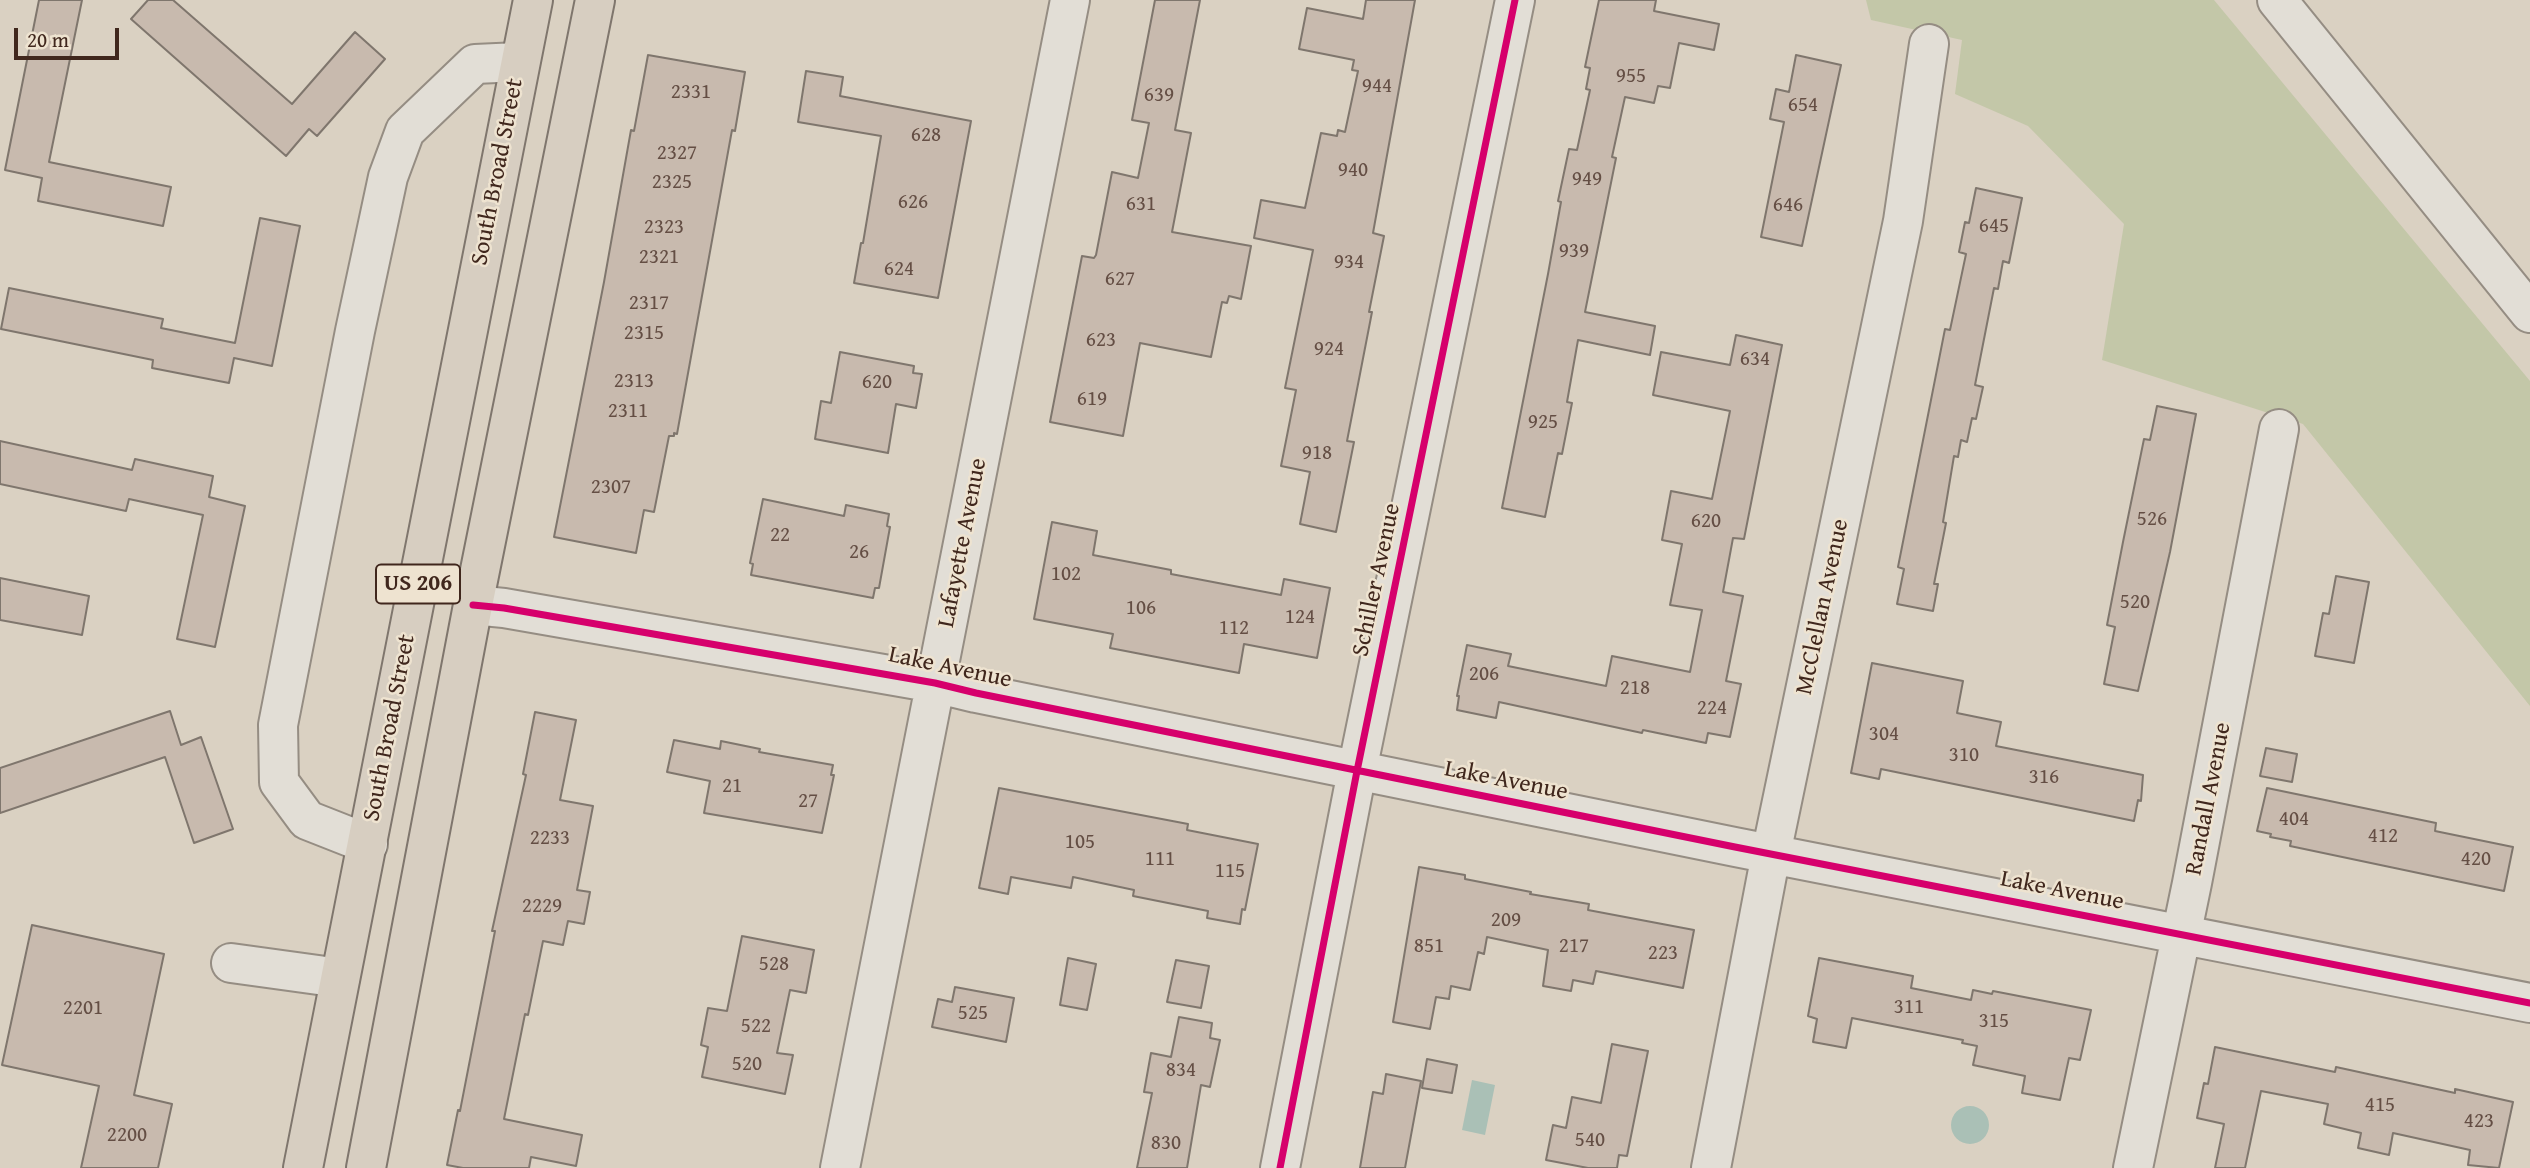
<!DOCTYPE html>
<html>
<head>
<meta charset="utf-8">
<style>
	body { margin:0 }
	#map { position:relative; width:2530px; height:1168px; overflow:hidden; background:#dad1c2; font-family:"Gentium Book Plus",serif }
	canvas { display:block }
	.scale { position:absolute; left:14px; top:28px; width:105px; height:32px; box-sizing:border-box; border:4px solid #40271d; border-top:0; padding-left:9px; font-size:21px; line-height:24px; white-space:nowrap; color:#40271d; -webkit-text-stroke:5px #eee3d0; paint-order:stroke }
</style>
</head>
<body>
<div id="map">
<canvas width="2530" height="1168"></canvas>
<div class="scale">20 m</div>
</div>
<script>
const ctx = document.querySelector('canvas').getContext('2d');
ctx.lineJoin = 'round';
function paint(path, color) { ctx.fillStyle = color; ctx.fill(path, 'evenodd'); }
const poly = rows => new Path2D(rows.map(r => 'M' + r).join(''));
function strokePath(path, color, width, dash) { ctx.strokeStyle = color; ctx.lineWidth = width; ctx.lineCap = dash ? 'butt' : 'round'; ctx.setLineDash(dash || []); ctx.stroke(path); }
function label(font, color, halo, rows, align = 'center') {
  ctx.font = font + ' "Gentium Book Plus",serif'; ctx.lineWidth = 5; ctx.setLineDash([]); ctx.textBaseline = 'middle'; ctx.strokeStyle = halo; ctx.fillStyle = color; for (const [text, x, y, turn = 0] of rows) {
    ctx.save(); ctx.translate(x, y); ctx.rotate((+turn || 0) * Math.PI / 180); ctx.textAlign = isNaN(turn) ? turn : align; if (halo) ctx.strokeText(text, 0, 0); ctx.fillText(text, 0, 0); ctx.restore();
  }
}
paint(poly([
	[1866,0,2214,0,2530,381,2530,706,2303,424,2102,360,2124,224,2028,126,1955,94,1962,40,1871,20]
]), '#c3c7a8');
paint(poly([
	[1472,1080,1495,1085,1485,1135,1462,1130],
	'1951 1125a19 19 0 1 1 38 0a19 19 0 1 1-38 0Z'
]), '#aac0b6');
const building = poly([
	[39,0,82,0,49,162,171,187,163,226,38,201,42,178,5,170,39,0],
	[148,0,173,0,292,104,355,32,385,59,317,136,309,129,286,156,131,19,148,0],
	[1155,0,1200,0,1175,130,1191,133,1172,232,1251,246,1241,299,1229,296,1227,303,1222,302,1211,357,1140,343,1123,436,1050,422,1082,256,1094,258,1096,255,1112,172,1138,178,1149,123,1132,120,1155,0],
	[1366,0,1415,0,1373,233,1384,236,1369,312,1372,312,1347,441,1354,442,1336,532,1300,524,1310,472,1281,466,1296,390,1285,388,1313,250,1254,238,1261,200,1305,208,1321,133,1337,136,1338,130,1345,132,1358,71,1352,70,1354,60,1299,49,1307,8,1363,19,1366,0],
	[1599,0,1656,0,1654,11,1719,24,1714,50,1679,43,1670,88,1658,86,1654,103,1625,97,1612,157,1616,158,1585,312,1655,326,1650,355,1578,340,1567,402,1572,403,1562,454,1558,453,1545,517,1502,508,1548,274,1561,202,1558,201,1569,149,1577,150,1590,90,1586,89,1590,68,1585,67,1599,0],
	[648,55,745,72,735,131,732,130,677,434,674,433,674,436,669,436,654,512,644,510,636,553,554,537,604,282,631,130,634,131,648,55],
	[1796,55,1841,65,1802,246,1761,237,1784,122,1770,119,1776,89,1789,92,1796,55],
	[806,71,843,77,840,96,971,121,938,298,854,283,861,243,863,243,881,136,798,122,806,71],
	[1976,188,2022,198,2009,263,2003,261,1998,289,1994,288,1975,385,1983,387,1976,419,1972,418,1967,442,1961,440,1958,457,1954,456,1943,522,1946,523,1934,584,1938,584,1933,611,1897,604,1904,569,1898,567,1945,329,1950,330,1966,254,1959,252,1965,222,1969,223,1976,188],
	[260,218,300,226,272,366,234,358,229,383,152,368,153,360,1,329,9,288,163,319,161,328,235,343,260,218],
	[1736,335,1782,345,1744,539,1733,538,1723,592,1743,596,1726,681,1741,684,1730,737,1708,733,1706,743,1643,730,1642,733,1499,702,1496,718,1457,710,1459,696,1457,696,1467,645,1511,654,1508,666,1606,686,1612,656,1690,672,1702,610,1670,605,1682,544,1662,540,1671,491,1712,499,1730,411,1653,395,1661,352,1730,365,1736,335],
	[840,352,914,366,913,373,922,374,916,408,896,404,888,453,815,439,821,401,831,403,840,352],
	[2157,406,2196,414,2170,552,2138,691,2104,684,2115,627,2107,625,2123,542,2144,439,2150,440,2157,406],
	[0,441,132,470,135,459,213,476,209,497,245,506,215,647,177,639,203,515,129,499,126,511,0,484,0,441],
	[763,499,844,516,846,505,889,514,887,526,890,527,879,588,875,588,873,598,751,575,753,564,750,563,763,499],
	[1052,522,1097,531,1093,555,1171,570,1171,574,1281,595,1284,579,1330,588,1317,658,1244,644,1239,673,1110,648,1113,634,1034,619,1052,522],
	[2336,576,2369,582,2354,663,2315,656,2323,613,2329,614,2336,576],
	[0,578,89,596,82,635,0,620,0,578],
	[1872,663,1963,681,1957,713,2001,722,1996,746,2143,775,2141,801,2138,800,2134,821,1881,769,1879,779,1851,773,1872,663],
	[170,711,181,745,201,737,233,829,194,843,165,757,0,813,0,768,170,711],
	[535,712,576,720,560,800,593,806,577,890,590,892,584,924,568,921,563,945,543,941,528,1015,525,1014,504,1119,582,1135,576,1166,531,1157,529,1168,463,1168,447,1165,458,1110,460,1111,495,931,492,931,526,775,523,774,535,712],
	[674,740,720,749,721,741,760,749,759,752,833,765,831,775,834,775,822,833,704,813,710,781,667,772,674,740],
	[2266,748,2297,754,2292,782,2260,776,2266,748],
	[999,788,1188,824,1187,830,1258,844,1245,910,1242,909,1240,924,1207,918,1208,911,1133,896,1134,890,1073,877,1071,888,1011,877,1008,894,979,888,999,788],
	[2267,788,2436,823,2435,831,2513,847,2504,891,2290,846,2291,841,2270,837,2271,834,2257,831,2267,788],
	[1419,867,1465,875,1465,879,1531,892,1530,894,1589,904,1588,910,1694,930,1683,988,1596,971,1593,984,1573,980,1571,991,1543,986,1548,950,1487,937,1484,954,1478,952,1470,990,1451,986,1449,999,1436,997,1430,1029,1393,1022,1419,867],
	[32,925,164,954,134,1095,172,1104,158,1168,81,1168,99,1086,2,1065,32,925],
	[742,936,814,950,806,993,790,990,777,1053,793,1055,785,1094,702,1077,708,1047,701,1045,708,1008,727,1011,742,936],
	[1068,958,1096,964,1087,1010,1060,1005,1068,958],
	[1819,958,1913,976,1911,988,1971,1000,1973,990,1992,994,1993,991,2091,1010,2080,1060,2069,1058,2060,1100,2022,1093,2025,1076,1973,1065,1977,1046,1962,1043,1963,1040,1852,1018,1846,1048,1813,1042,1817,1019,1808,1016,1819,958],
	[1176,960,1209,966,1201,1008,1167,1002,1176,960],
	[955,987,1014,998,1006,1042,932,1027,938,999,952,1002,955,987],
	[1179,1017,1212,1023,1210,1038,1220,1040,1210,1087,1201,1085,1187,1168,1137,1168,1152,1093,1144,1092,1151,1053,1171,1057,1179,1017],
	[1612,1044,1648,1051,1627,1156,1619,1155,1617,1168,1588,1168,1546,1160,1553,1125,1566,1128,1572,1097,1601,1103,1612,1044],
	[2215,1047,2335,1072,2336,1067,2455,1093,2455,1089,2513,1102,2499,1168,2468,1165,2470,1150,2393,1133,2389,1155,2358,1148,2361,1133,2324,1124,2328,1104,2261,1091,2245,1168,2215,1168,2224,1124,2197,1118,2204,1083,2208,1084,2215,1047],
	[1427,1059,1457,1065,1452,1093,1422,1088,1427,1059],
	[1386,1074,1421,1081,1405,1168,1360,1168,1373,1092,1383,1094,1386,1074]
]);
paint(building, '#c8baae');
strokePath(building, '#7f766d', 2);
const minor = poly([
	[2277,0,2530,313],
	[473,605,504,608,935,683,976,693,1735,847,2530,1003],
	[368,844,307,820,279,782,278,725,355,331,388,177,405,131,475,64,519,62],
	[231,963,340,978],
	[840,1168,1070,0],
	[1280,1168,1357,771,1515,0],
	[1711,1168,1771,854,1903,221,1929,44],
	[2133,1168,2192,883,2279,429]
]);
const major = poly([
	[303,1168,533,0],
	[366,1168,473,605,595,0]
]);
strokePath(minor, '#958d83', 42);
strokePath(major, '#7f766d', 42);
strokePath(minor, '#e2ded6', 38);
strokePath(major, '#d7cec1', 38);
strokePath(poly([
	[473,605,504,608,935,683,976,693,1735,847,2530,1003],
	[1280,1168,1357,771,1515,0]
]), '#d6006c', 7);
label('21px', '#644e44', null, [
	["955",1631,77],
	["944",1377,87],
	["2331",691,93],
	["639",1159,96],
	["654",1803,106],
	["628",926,136],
	["2327",677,154],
	["940",1353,171],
	["949",1587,180],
	["2325",672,183],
	["626",913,203],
	["631",1141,205],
	["646",1788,206],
	["645",1994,227],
	["2323",664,228],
	["939",1574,252],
	["2321",659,258],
	["934",1349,263],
	["624",899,270],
	["627",1120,280],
	["2317",649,304],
	["2315",644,334],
	["623",1101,341],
	["924",1329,350],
	["634",1755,360],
	["2313",634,382],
	["620",877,383],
	["619",1092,400],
	["2311",628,412],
	["925",1543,423],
	["918",1317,454],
	["2307",611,488],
	["526",2152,520],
	["620",1706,522],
	["22",780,536],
	["26",859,553],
	["102",1066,575],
	["520",2135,603],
	["106",1141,609],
	["124",1300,618],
	["112",1234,629],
	["206",1484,675],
	["218",1635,689],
	["224",1712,709],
	["304",1884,735],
	["310",1964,756],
	["316",2044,778],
	["21",732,787],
	["27",808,802],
	["404",2294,820],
	["412",2383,837],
	["2233",550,839],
	["105",1080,843],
	["111",1160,860],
	["420",2476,860],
	["115",1230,872],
	["2229",542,907],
	["209",1506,921],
	["851",1429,947],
	["217",1574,947],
	["223",1663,954],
	["528",774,965],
	["311",1909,1008],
	["2201",83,1009],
	["525",973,1014],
	["315",1994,1022],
	["522",756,1027],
	["520",747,1065],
	["834",1181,1071],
	["415",2380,1106],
	["423",2479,1122],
	["2200",127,1136],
	["540",1590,1141],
	["830",1166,1144]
]);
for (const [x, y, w] of [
	[418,584,84]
]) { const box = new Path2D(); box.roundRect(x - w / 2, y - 19.5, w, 39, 5); ctx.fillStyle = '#eee3d0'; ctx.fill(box); strokePath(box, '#40271d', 2); }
label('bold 23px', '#40271d', null, [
	["US 206",418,584]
]);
label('24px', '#40271d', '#eee3d0', [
	["South Broad Street",498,172,-79],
	["Lafayette Avenue",963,543,-79],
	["Schiller Avenue",1377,580,-78],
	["McClellan Avenue",1823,607,-78],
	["Lake Avenue",950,668,12],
	["South Broad Street",390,728,-79],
	["Lake Avenue",1506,781,11],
	["Randall Avenue",2209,799,-79],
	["Lake Avenue",2062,891,11]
]);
</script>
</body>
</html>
